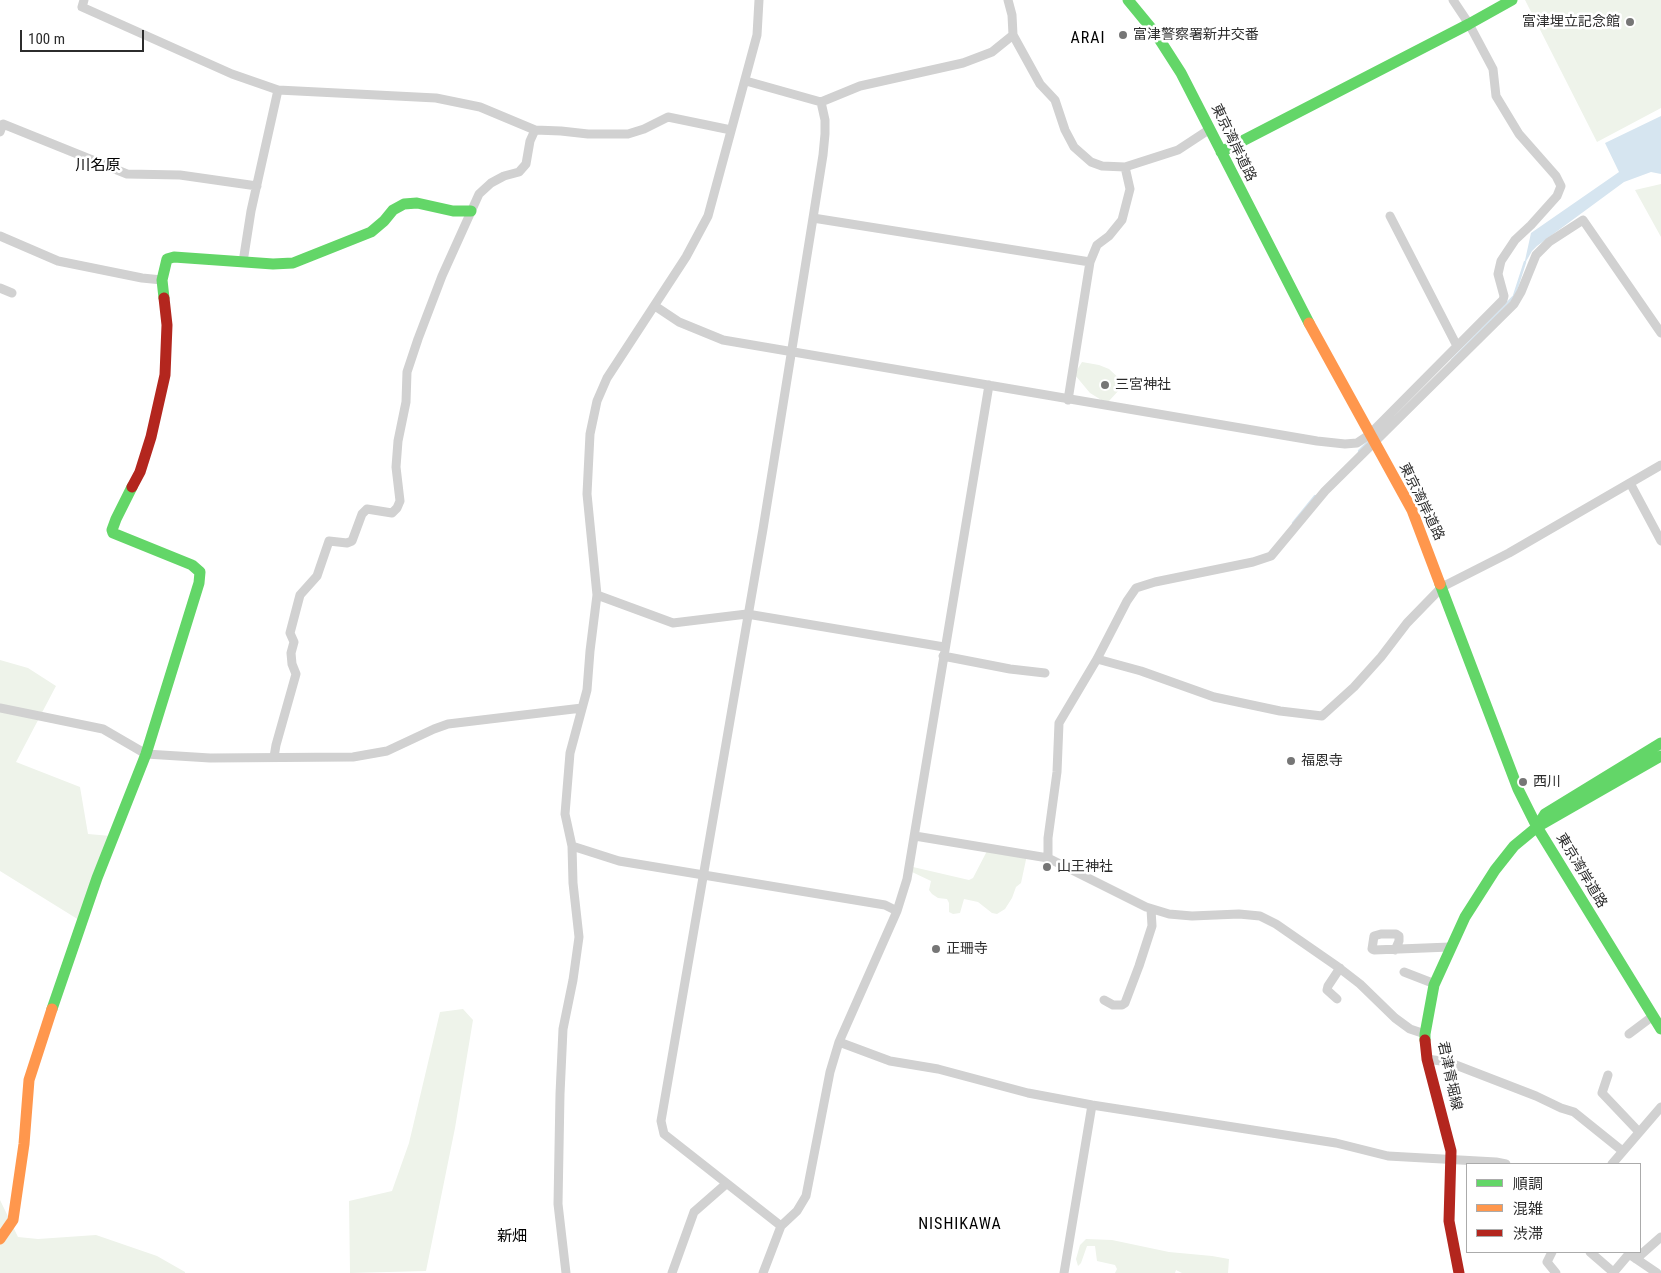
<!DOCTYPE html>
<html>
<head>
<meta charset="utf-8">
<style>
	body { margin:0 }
	#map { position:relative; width:1661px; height:1273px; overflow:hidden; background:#fff; font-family:"Roboto Condensed","Noto Sans JP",sans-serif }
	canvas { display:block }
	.legend { position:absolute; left:1466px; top:1163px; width:175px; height:90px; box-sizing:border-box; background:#fff; border:1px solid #ababab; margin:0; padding:6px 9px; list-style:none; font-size:15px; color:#2c2c2c }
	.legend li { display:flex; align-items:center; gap:10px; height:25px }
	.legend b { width:25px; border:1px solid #ababab }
	.scale { position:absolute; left:20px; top:30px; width:124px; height:22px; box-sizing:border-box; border:2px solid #2c2c2c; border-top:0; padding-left:6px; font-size:15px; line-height:18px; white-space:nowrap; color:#2c2c2c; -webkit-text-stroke:4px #fff; paint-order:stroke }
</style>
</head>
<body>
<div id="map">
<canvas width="1661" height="1273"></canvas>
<ul class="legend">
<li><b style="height:6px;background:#63d668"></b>順調</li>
<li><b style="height:6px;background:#ff974d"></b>混雑</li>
<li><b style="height:6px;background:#b3261e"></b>渋滞</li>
</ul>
<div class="scale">100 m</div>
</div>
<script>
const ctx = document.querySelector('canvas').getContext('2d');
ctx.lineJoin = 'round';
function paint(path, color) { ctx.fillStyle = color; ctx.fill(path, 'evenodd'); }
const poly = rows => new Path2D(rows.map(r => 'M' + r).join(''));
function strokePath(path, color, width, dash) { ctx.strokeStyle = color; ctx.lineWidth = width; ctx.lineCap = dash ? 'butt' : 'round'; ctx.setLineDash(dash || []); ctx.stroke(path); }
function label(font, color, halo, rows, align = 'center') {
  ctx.font = font + ' "Roboto Condensed","Noto Sans JP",sans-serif'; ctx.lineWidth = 5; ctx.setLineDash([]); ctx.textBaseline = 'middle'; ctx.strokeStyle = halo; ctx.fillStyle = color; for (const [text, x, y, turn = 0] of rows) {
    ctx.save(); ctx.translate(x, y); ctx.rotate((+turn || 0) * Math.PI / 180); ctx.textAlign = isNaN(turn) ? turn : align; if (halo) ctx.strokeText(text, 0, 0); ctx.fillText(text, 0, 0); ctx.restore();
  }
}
paint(poly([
	[1525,0,1661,0,1661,108,1597,142],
	[1661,184,1661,237,1635,190],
	[1082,362,1099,365,1109,369,1123,382,1120,389,1109,401,1103,401,1090,393,1075,375,1077,370],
	[0,660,28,668,56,686,16,762,80,787,88,834,111,836,79,920,0,871],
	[987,851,1027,855,1021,883,1016,887,1012,898,1005,909,997,914,992,913,978,902,964,899,960,913,953,914,949,912,949,903,947,899,938,898,932,894,929,890,931,881,912,872,913,867,969,880,973,878],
	[463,1009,473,1020,455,1128,426,1271,350,1273,349,1201,392,1191,409,1143,440,1012],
	[0,1200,18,1237,38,1239,96,1235,157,1256,185,1272,185,1273,0,1273],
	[1086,1239,1112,1240,1169,1252,1212,1256,1229,1259,1228,1273,1182,1273,1176,1270,1175,1273,1115,1273,1117,1269,1115,1265,1097,1261,1095,1246,1087,1246,1081,1263,1078,1266,1076,1259,1080,1245]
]), '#eef3ea');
paint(poly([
	[1661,116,1661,174,1651,172,1624,182,1537,246,1532,251,1524,265,1531,233,1619,172,1605,143]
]), '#d6e5f0');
strokePath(poly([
	[1452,360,1514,296,1525,262],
	[1359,451,1368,442],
	[1293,523,1315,496]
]), '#d6e5f0', 2.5);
strokePath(poly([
	[84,0,82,7,232,74,278,90,436,98,480,107,535,130,561,131,588,134,628,134,644,129,668,117,731,130],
	[1008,0,1012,15,1013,35,1040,84,1055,100,1065,130,1074,147,1091,162,1102,166,1125,167,1178,150,1210,129],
	[746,81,821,102,860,86,963,63,992,52,1013,35],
	[0,132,3,124,127,174,180,175,257,186],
	[1390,216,1457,346],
	[813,218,1090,262],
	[0,236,58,261,142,278,162,280],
	[243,262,251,211,278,90],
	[0,288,12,293],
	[655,306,679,322,723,340,1317,441,1345,444,1357,443,1369,435,1503,300,1504,296,1498,274,1501,261,1515,240,1531,225,1557,196,1561,186,1556,176,1519,134,1496,96,1493,69,1469,24,1453,0],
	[1068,400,1090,262,1097,245,1109,236,1122,220,1130,189,1125,167],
	[1630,483,1661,541],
	[597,595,673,623,747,614,944,647],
	[943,656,1010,669,1045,673],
	[1097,659,1141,671,1214,697,1280,711,1322,716,1354,687,1381,657,1407,623,1442,587,1509,553,1661,465],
	[0,708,103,729,146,754,210,758,353,757,387,751,434,729,448,724,582,708],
	[274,757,276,745,296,674,292,664,291,653,294,642,290,633,300,595,317,576,329,541,347,543,352,541,362,514,367,509,392,513,397,508,400,501,396,467,398,441,406,402,407,372,418,339,442,276,479,194,491,183,504,176,519,172,526,164,530,141,535,130],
	[915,836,1048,858,1146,907,1169,914,1192,916,1239,914,1260,916,1276,924,1338,967,1360,984,1395,1018,1410,1029,1425,1034],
	[572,846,619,861,885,905,897,911],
	[1048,858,1048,838,1057,772,1059,723,1097,659,1127,601,1136,588,1155,582,1253,562,1271,556,1325,491,1514,304,1521,292,1536,255,1549,242,1583,220,1661,333],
	[1395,950,1399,941,1399,936,1396,934,1381,934,1374,936,1372,949,1374,950,1450,947],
	[1404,972,1435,984],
	[1337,999,1327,990,1328,986,1340,968],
	[1104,1000,1113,1005,1122,1005,1125,1003,1139,966,1152,926,1151,909],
	[1629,1034,1653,1016],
	[839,1042,890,1061,938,1069,1028,1093,1092,1105,1336,1143,1388,1156,1496,1162,1506,1164],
	[1427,1059,1448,1062,1536,1096,1561,1108,1574,1112,1620,1149,1622,1152],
	[1608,1075,1602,1093,1639,1132],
	[1612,1164,1661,1107],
	[781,1226,664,1134,661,1121,763,529,813,218,823,155,825,134,825,120,821,102],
	[1552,1252,1547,1262,1556,1273],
	[1590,1252,1613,1272],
	[1636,1259,1661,1237],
	[566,1273,558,1204,560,1094,563,1029,573,980,579,937,573,883,572,846,565,814,570,753,587,690,590,651,597,595,587,494,590,434,597,401,607,378,686,257,708,216,757,35,759,0],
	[672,1273,694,1212,726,1184],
	[763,1273,781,1226,797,1211,806,1196,830,1072,839,1042,897,911,907,879,989,385],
	[1064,1273,1092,1105],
	[1613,1273,1629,1254,1657,1273]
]), '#d1d1d1', 9);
strokePath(poly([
	[1128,0,1156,34,1181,73,1309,323],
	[1221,152,1469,24,1512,0],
	[164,298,162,280,167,259,174,257,273,264,293,263,371,232,384,221,393,210,404,204,417,203,453,211,471,211],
	[1440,584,1518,789,1537,827,1661,1029],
	[1661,743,1545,814,1537,827,1661,756],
	[52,1009,97,878,146,754,199,583,200,572,192,565,113,533,112,530,116,519,132,487],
	[1425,1040,1425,1034,1434,985,1465,917,1495,870,1514,846,1537,827]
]), '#63d668', 11);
strokePath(poly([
	[1309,323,1412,510,1440,584],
	[0,1239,13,1220,24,1144,29,1080,52,1009]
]), '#ff974d', 11);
strokePath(poly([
	[132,487,140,472,151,437,165,375,167,325,164,298],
	[1425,1040,1427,1059,1451,1151,1449,1221,1459,1273]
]), '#b3261e', 11);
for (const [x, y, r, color] of [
	[1630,22,5,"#767676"],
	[1123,35,5,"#767676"],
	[1105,385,5,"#767676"],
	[1291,761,5,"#767676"],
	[1523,782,5,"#767676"],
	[1047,867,5,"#767676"],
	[936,949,5,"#767676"]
]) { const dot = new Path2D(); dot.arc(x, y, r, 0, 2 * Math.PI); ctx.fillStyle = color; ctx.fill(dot); strokePath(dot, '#fff', 2); }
label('14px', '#2c2c2c', '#fff', [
	["富津埋立記念館",1620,22,"right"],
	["富津警察署新井交番",1133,35],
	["三宮神社",1115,385],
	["福恩寺",1301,761],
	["西川",1533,782],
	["山王神社",1057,867],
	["正珊寺",946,949]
], 'left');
label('14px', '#2c2c2c', '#fff', [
	["東京湾岸道路",1233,143,64],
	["東京湾岸道路",1421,502,64],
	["東京湾岸道路",1581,871,59],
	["君津青堀線",1449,1076,78]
]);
label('15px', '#000', '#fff', [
	["川名原",98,166],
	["新畑",512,1237]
]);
ctx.letterSpacing = '1px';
label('16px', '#000', '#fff', [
	["ARAI",1088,39],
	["NISHIKAWA",960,1225]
]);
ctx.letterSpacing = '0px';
</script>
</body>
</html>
